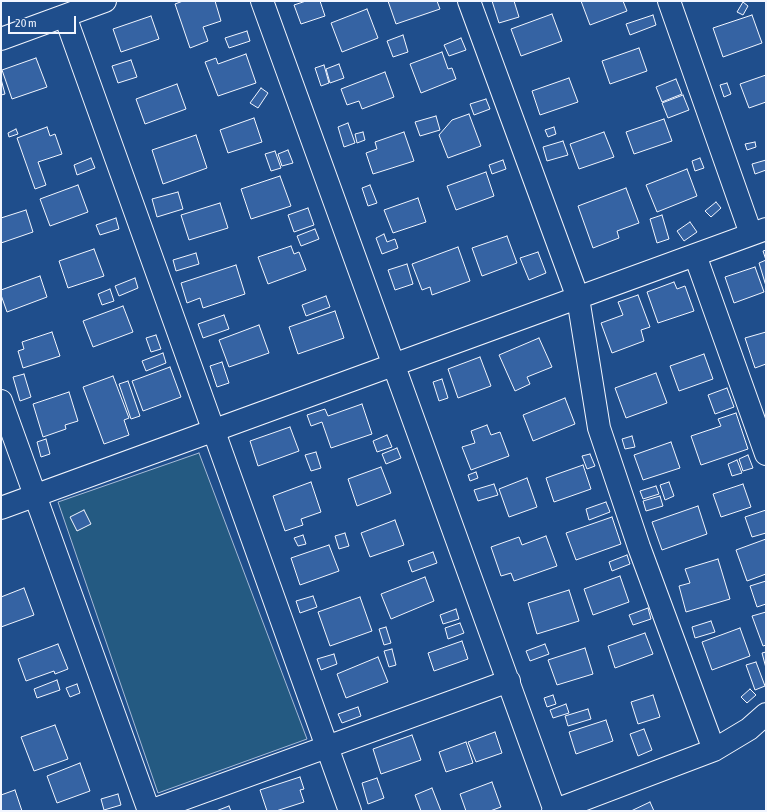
<!DOCTYPE html>
<html>
<head>
<meta charset="utf-8">
<style>
	body { margin:0 }
	#map { position:relative; width:767px; height:812px; overflow:hidden; background:#1f4e8c; font-family:"Asap Condensed",sans-serif }
	canvas { display:block }
	.frame { position:absolute; inset:0; border:2px solid #f2f6ff; pointer-events:none }
	.scale { position:absolute; left:8px; top:16px; width:68px; height:18px; box-sizing:border-box; border:2px solid #f2f6ff; border-top:0; padding-left:5px; font-size:12px; line-height:14px; white-space:nowrap; color:#f2f6ff; -webkit-text-stroke:3px #1f4e8c; paint-order:stroke }
</style>
</head>
<body>
<div id="map">
<canvas width="767" height="812"></canvas>
<div class="frame"></div>
<div class="scale">20 m</div>
</div>
<script>
const ctx = document.querySelector('canvas').getContext('2d');
ctx.lineJoin = 'round';
function paint(path, color) { ctx.fillStyle = color; ctx.fill(path, 'evenodd'); }
const poly = rows => new Path2D(rows.map(r => 'M' + r).join(''));
function strokePath(path, color, width, dash) { ctx.strokeStyle = color; ctx.lineWidth = width; ctx.lineCap = dash ? 'butt' : 'round'; ctx.setLineDash(dash || []); ctx.stroke(path); }
const green = poly([
	[199,453,307,739,158,793,58,502,199,453]
]);
paint(green, '#245a82');
strokePath(green, '#a8bbd7', 1);
const building = poly([
	[183,1,215,1,221,21,203,27,208,41,190,48,175,4,183,1],
	[306,1,320,1,325,16,301,24,294,5,306,1],
	[388,1,437,1,440,9,396,24,388,1],
	[492,1,514,1,519,17,499,23,492,1],
	[581,1,623,1,627,11,590,25,581,1],
	[743,2,748,6,743,15,737,12,743,2],
	[367,9,378,38,342,52,331,23,367,9],
	[552,14,562,41,521,56,511,29,552,14],
	[653,15,656,25,630,35,626,24,653,15],
	[752,15,762,43,723,57,713,28,752,15],
	[151,16,159,39,121,52,113,29,151,16],
	[247,31,250,41,229,48,225,38,247,31],
	[403,35,408,52,393,57,387,41,403,35],
	[461,38,466,50,449,56,444,45,461,38],
	[639,48,647,71,610,84,602,61,639,48],
	[442,52,448,69,452,68,456,79,421,93,410,64,442,52],
	[246,54,256,83,218,96,205,62,216,58,218,64,246,54],
	[36,58,47,87,12,99,2,70,36,58],
	[131,60,137,77,118,83,112,66,131,60],
	[339,64,344,78,330,83,326,69,339,64],
	[324,65,329,83,321,86,315,68,324,65],
	[385,72,394,97,362,109,359,101,347,105,341,89,385,72],
	[766,75,766,102,749,108,740,84,766,75],
	[569,78,578,102,540,115,532,91,569,78],
	[1,79,5,94,1,95,1,79],
	[676,79,682,94,662,102,656,87,676,79],
	[727,83,731,94,724,97,720,85,727,83],
	[177,84,186,109,145,124,136,99,177,84],
	[261,88,268,93,258,108,250,103,261,88],
	[683,95,689,110,668,118,662,103,683,95],
	[486,99,490,109,474,115,470,104,486,99],
	[469,114,481,146,448,158,439,135,452,120,469,114],
	[436,116,440,130,420,136,415,122,436,116],
	[254,118,262,142,228,153,220,130,254,118],
	[664,119,672,141,634,154,626,132,664,119],
	[348,123,355,143,344,147,338,127,348,123],
	[47,127,50,136,55,134,62,154,38,162,46,185,35,189,17,138,47,127],
	[554,127,556,134,548,137,545,130,554,127],
	[16,129,18,134,9,137,8,133,16,129],
	[363,132,365,140,357,143,355,134,363,132],
	[404,132,414,161,373,174,366,153,377,149,375,142,404,132],
	[604,132,614,157,579,169,570,144,604,132],
	[196,135,207,168,163,184,152,150,196,135],
	[563,141,568,155,547,161,543,147,563,141],
	[755,142,756,147,747,150,745,144,755,142],
	[288,150,293,163,282,166,278,154,288,150],
	[275,151,281,168,271,171,265,154,275,151],
	[91,158,95,168,77,175,74,165,91,158],
	[700,158,704,168,695,171,692,161,700,158],
	[503,160,506,169,492,174,489,165,503,160],
	[766,160,766,170,755,174,752,164,766,160],
	[687,169,697,196,657,212,646,185,687,169],
	[486,172,494,196,456,210,447,186,486,172],
	[280,176,291,206,251,219,241,189,280,176],
	[78,185,88,212,50,226,40,199,78,185],
	[370,185,377,203,368,206,362,188,370,185],
	[626,188,639,223,617,231,619,238,593,248,578,206,626,188],
	[178,192,183,209,157,217,152,199,178,192],
	[418,198,426,222,393,233,384,210,418,198],
	[716,202,721,208,711,217,705,211,716,202],
	[220,203,228,228,189,240,181,215,220,203],
	[308,208,314,225,294,232,288,215,308,208],
	[26,210,33,232,1,243,1,218,26,210],
	[662,215,669,239,657,243,650,219,662,215],
	[116,218,119,229,100,235,96,225,116,218],
	[690,222,697,232,684,241,677,231,690,222],
	[315,229,319,239,301,246,297,236,315,229],
	[384,234,387,242,395,239,398,248,382,254,376,238,384,234],
	[507,236,517,263,482,276,472,248,507,236],
	[291,246,294,254,299,252,306,270,268,284,258,257,291,246],
	[458,247,470,281,432,295,430,287,422,290,412,264,458,247],
	[94,249,104,276,68,288,59,261,94,249],
	[766,250,766,286,759,263,766,260,763,251,766,250],
	[538,252,546,273,529,280,520,258,538,252],
	[196,253,199,264,176,271,173,260,196,253],
	[407,264,413,284,395,290,388,270,407,264],
	[236,265,245,294,203,308,200,298,187,303,181,283,236,265],
	[755,267,764,292,734,303,725,277,755,267],
	[40,276,47,297,7,312,1,295,1,290,40,276],
	[135,278,138,288,119,296,115,286,135,278],
	[674,282,677,289,685,286,694,311,658,323,647,292,674,282],
	[110,289,114,301,102,305,98,294,110,289],
	[638,295,650,327,641,330,644,341,612,353,601,323,623,315,618,302,638,295],
	[326,296,330,307,306,316,302,305,326,296],
	[123,306,133,332,93,347,83,321,123,306],
	[335,311,344,338,298,354,289,327,335,311],
	[224,315,229,329,203,338,198,324,224,315],
	[259,325,269,353,229,367,219,340,259,325],
	[52,332,60,356,23,368,18,351,24,349,22,342,52,332],
	[766,332,766,364,755,368,745,338,766,332],
	[156,335,161,349,151,352,146,338,156,335],
	[539,338,552,367,527,377,530,384,515,391,499,355,539,338],
	[163,353,166,363,146,371,142,361,163,353],
	[704,354,713,379,679,391,670,366,704,354],
	[480,357,491,386,458,398,448,369,480,357],
	[222,362,229,383,217,387,210,366,222,362],
	[170,367,181,397,143,411,132,381,170,367],
	[656,373,667,403,626,418,615,388,656,373],
	[24,374,31,397,20,401,13,377,24,374],
	[113,376,129,418,124,420,129,435,104,444,83,387,113,376],
	[442,379,448,398,439,401,433,382,442,379],
	[128,381,140,416,131,419,119,384,128,381],
	[727,388,734,407,715,414,708,395,727,388],
	[69,392,78,421,65,425,66,429,43,437,33,404,69,392],
	[565,398,575,424,533,441,523,415,565,398],
	[362,404,372,434,331,448,322,422,311,426,307,415,325,409,328,416,362,404],
	[736,413,748,449,701,465,691,436,721,426,718,419,736,413],
	[487,425,491,435,500,432,509,456,471,470,462,447,475,443,471,431,487,425],
	[290,427,299,451,258,466,250,441,290,427],
	[387,435,392,447,377,452,373,441,387,435],
	[632,436,635,447,625,449,622,439,632,436],
	[46,439,50,454,41,457,37,442,46,439],
	[671,442,680,468,643,480,634,455,671,442],
	[397,448,401,458,386,464,382,454,397,448],
	[316,452,321,468,311,471,305,455,316,452],
	[590,454,595,466,587,469,582,456,590,454],
	[748,455,753,468,743,471,739,459,748,455],
	[737,460,742,473,732,476,728,464,737,460],
	[583,465,591,489,554,502,546,478,583,465],
	[381,467,391,493,357,506,348,479,381,467],
	[476,472,478,478,470,481,468,475,476,472],
	[527,478,537,507,509,517,499,489,527,478],
	[311,482,321,512,301,519,303,525,285,531,273,496,311,482],
	[669,482,674,496,665,500,660,485,669,482],
	[494,484,498,495,478,501,474,490,494,484],
	[743,484,751,507,721,517,713,494,743,484],
	[656,486,659,494,643,499,640,491,656,486],
	[660,496,663,506,646,511,643,501,660,496],
	[606,502,610,512,589,520,586,509,606,502],
	[698,506,707,534,662,550,652,522,698,506],
	[84,510,91,524,77,531,70,517,84,510],
	[766,510,766,533,752,537,745,517,766,510],
	[612,517,621,544,576,560,566,533,612,517],
	[395,520,404,545,370,557,361,533,395,520],
	[345,533,349,546,339,549,335,536,345,533],
	[303,535,306,544,298,546,294,538,303,535],
	[546,536,557,566,514,581,511,573,501,576,491,547,519,537,522,545,546,536],
	[766,539,766,574,747,581,736,550,766,539],
	[329,545,339,571,300,585,291,558,329,545],
	[433,552,437,563,412,572,408,561,433,552],
	[627,555,630,564,612,571,609,562,627,555],
	[718,559,730,599,686,612,679,586,690,583,685,569,718,559],
	[620,576,629,602,593,615,584,589,620,576],
	[425,577,434,601,391,619,381,594,425,577],
	[766,581,766,604,757,607,750,586,766,581],
	[24,588,34,615,1,627,1,597,24,588],
	[569,590,579,621,537,634,528,603,569,590],
	[313,596,317,607,300,613,296,601,313,596],
	[360,597,372,631,330,646,318,612,360,597],
	[648,608,651,619,633,625,629,615,648,608],
	[456,609,459,619,443,624,440,615,456,609],
	[766,612,766,645,763,646,752,616,766,612],
	[711,621,715,632,695,638,692,627,711,621],
	[460,623,464,633,448,639,445,628,460,623],
	[386,627,391,643,384,645,379,629,386,627],
	[740,628,750,656,712,670,702,642,740,628],
	[645,633,653,654,615,668,608,646,645,633],
	[462,641,468,659,434,671,428,653,462,641],
	[58,644,68,669,55,674,54,671,26,681,18,659,58,644],
	[545,644,549,654,530,661,526,651,545,644],
	[585,648,593,674,557,685,548,660,585,648],
	[392,649,396,665,389,667,384,651,392,649],
	[766,652,766,668,762,653,766,652],
	[334,654,337,664,321,670,317,659,334,654],
	[378,657,388,682,346,698,337,674,378,657],
	[756,662,765,686,755,690,746,665,756,662],
	[57,680,60,690,37,698,34,689,57,680],
	[77,684,80,693,70,697,66,688,77,684],
	[750,689,756,695,747,703,741,697,750,689],
	[553,695,556,704,547,707,544,698,553,695],
	[653,695,660,717,638,724,631,702,653,695],
	[566,704,569,713,553,718,550,710,566,704],
	[358,707,361,716,342,723,338,714,358,707],
	[588,709,591,719,568,726,565,716,588,709],
	[606,720,613,741,576,754,569,732,606,720],
	[55,725,68,759,34,771,21,737,55,725],
	[644,729,652,750,638,756,630,734,644,729],
	[495,732,502,753,476,762,468,742,495,732],
	[412,735,421,760,381,774,373,749,412,735],
	[466,742,473,763,446,772,439,752,466,742],
	[80,763,90,791,57,803,47,776,80,763],
	[300,777,304,789,300,790,304,802,276,811,267,811,260,790,300,777],
	[377,778,384,798,368,804,362,783,377,778],
	[492,782,501,807,490,811,466,811,460,794,492,782],
	[432,788,441,811,421,811,415,795,432,788],
	[15,790,22,811,1,811,1,795,15,790],
	[118,794,121,805,104,810,101,799,118,794],
	[650,802,654,811,631,811,650,802],
	[229,806,231,811,216,811,229,806]
]);
paint(building, '#3563a3');
strokePath(building, '#f2f6ff', 1);
const minor = poly([
	[262,1,555,811],
	[469,1,578,298,599,428,639,547,714,750],
	[669,1,751,234],
	[65,16,350,811],
	[1,39,105,1],
	[695,255,766,454],
	[1,401,149,811],
	[1,508,766,229],
	[150,811,509,681],
	[553,811,714,750,749,729,766,714]
]);
strokePath(minor, '#f2f6ff', 24);
strokePath(minor, '#1f4e8c', 22);
</script>
</body>
</html>
